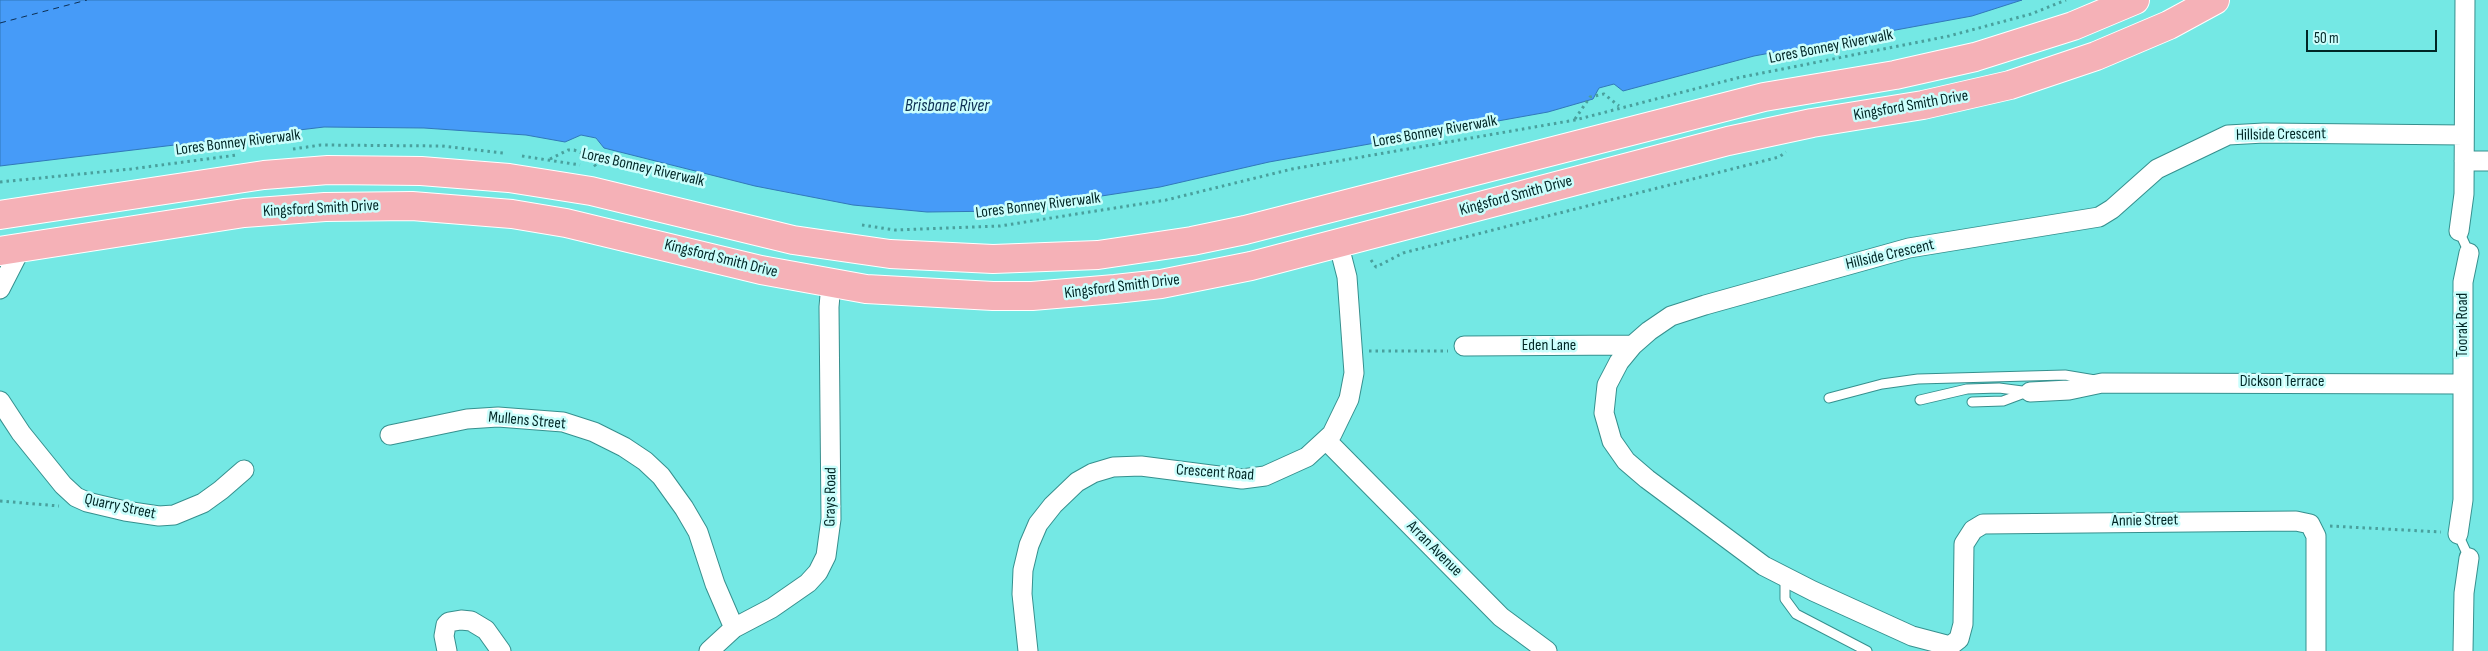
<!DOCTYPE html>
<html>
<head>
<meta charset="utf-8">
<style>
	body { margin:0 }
	#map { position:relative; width:2488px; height:651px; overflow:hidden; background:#74e8e4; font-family:"Sofia Sans Condensed",sans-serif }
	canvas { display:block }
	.scale { position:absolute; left:2306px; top:30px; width:131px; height:22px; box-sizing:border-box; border:2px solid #002625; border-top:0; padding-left:6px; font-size:15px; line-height:18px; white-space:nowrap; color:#002625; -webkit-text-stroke:4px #cafefc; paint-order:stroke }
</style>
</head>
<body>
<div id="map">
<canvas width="2488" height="651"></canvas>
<div class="scale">50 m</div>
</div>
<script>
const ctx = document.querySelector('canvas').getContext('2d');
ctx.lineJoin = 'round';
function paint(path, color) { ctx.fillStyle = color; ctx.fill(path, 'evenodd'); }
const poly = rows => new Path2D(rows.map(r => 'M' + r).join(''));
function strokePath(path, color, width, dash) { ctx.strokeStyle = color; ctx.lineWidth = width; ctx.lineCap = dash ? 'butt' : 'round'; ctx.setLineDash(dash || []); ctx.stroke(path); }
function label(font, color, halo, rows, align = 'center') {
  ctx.font = font + ' "Sofia Sans Condensed",sans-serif'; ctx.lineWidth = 5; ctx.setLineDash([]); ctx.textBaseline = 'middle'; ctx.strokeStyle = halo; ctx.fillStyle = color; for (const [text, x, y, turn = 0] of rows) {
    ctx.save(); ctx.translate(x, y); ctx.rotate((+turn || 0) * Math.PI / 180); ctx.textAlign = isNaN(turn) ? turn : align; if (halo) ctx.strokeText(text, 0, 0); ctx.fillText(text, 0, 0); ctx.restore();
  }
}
const water = poly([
	[0,0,2022,0,1972,16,1754,56,1623,91,1614,84,1599,88,1593,99,1548,112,1269,162,1160,187,1004,211,927,212,853,205,755,186,604,148,596,138,581,135,565,142,526,135,424,128,324,127,0,166,0,0]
]);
paint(water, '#469bf8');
strokePath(water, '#3178b9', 1);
strokePath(poly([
	[0,23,87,0]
]), '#0d2f53', 1, [6, 5]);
const lane = poly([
	[2459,231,2469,253],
	[1829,398,1882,384,1918,379,2065,375,2095,380],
	[1920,400,1967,389,1999,388,2030,392],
	[1972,402,2003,401,2027,392],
	[2458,534,2469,558],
	[1785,578,1785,599,1796,614,1867,651]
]);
const street = poly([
	[2464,161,2488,161],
	[2459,231,2464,194,2465,0],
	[0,289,21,248],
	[1464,346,1633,345],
	[2030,392,2069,390,2102,383,2462,384],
	[0,401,21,433,63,485,76,497,87,502,125,511,159,516,174,515,203,503,221,490,244,470],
	[390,435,467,419,498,417,563,422,594,432,624,447,645,461,661,476,684,508,698,532,715,584,734,628],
	[1327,441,1501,617,1547,651],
	[2458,534,2463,500,2463,282,2469,253],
	[447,651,444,636,446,625,449,622,461,620,471,621,486,630,501,651],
	[709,651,734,628,772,608,808,583,818,572,826,556,831,519,829,307,831,283],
	[1028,651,1022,594,1023,570,1029,545,1038,524,1053,505,1077,482,1093,473,1113,467,1141,466,1242,479,1265,476,1307,457,1332,434,1349,399,1354,373,1347,277,1338,242],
	[2316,651,2316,536,2310,524,2296,521,1983,524,1973,530,1964,544,1963,624,1959,639,1950,646,1912,636,1813,591,1764,566,1647,479,1626,461,1612,441,1604,413,1607,385,1619,362,1633,345,1649,331,1671,316,1705,305,1909,248,2099,217,2112,209,2157,169,2228,135,2264,133,2464,135],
	[2463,651,2464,593,2469,558]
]);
const highway = poly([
	[0,215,264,175,328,170,421,171,509,178,591,191,793,240,890,254,993,259,1098,255,1192,241,1245,230,1764,97,1895,75,1975,57,2073,26,2135,0],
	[0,251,244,213,325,207,412,206,512,214,566,223,761,270,866,289,993,296,1032,296,1115,289,1161,284,1251,266,1728,141,1812,123,1923,105,2010,85,2096,56,2169,25,2215,0]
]);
strokePath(lane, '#36908e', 11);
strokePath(street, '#36908e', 21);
strokePath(highway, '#fff', 30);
strokePath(poly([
	[1575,119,1590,97,1604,94,1619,106],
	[293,149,321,145,442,146,503,153],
	[522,156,580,165],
	[550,159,568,150,574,150,587,155,597,168],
	[0,182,131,169,237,155],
	[862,225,895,230,1000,226,1166,200,1292,169,1575,120,1737,78,1949,36,2031,14,2066,0],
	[1371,260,1376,267,1403,253,1779,157,1786,152],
	[1369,351,1448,351],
	[0,501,59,506],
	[2330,526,2441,532]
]), '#49a09d', 3, [2.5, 4]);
strokePath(lane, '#fff', 9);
strokePath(street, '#fff', 19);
strokePath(highway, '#f5b1b7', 28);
label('16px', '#002625', '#cafefc', [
	["Lores Bonney Riverwalk",1831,47,-11],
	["Kingsford Smith Drive",1911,106,-10],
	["Lores Bonney Riverwalk",1435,132,-10],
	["Hillside Crescent",2281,135,-1],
	["Lores Bonney Riverwalk",238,143,-7],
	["Lores Bonney Riverwalk",643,168,13],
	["Kingsford Smith Drive",1516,196,-15],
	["Lores Bonney Riverwalk",1038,206,-7],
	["Kingsford Smith Drive",321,209,-3],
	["Hillside Crescent",1890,255,-13],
	["Kingsford Smith Drive",721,259,14],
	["Kingsford Smith Drive",1122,287,-7],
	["Toorak Road",2463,325,-90],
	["Eden Lane",1549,346],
	["Dickson Terrace",2282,382],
	["Mullens Street",527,421,5],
	["Crescent Road",1215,473,4],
	["Grays Road",831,497,-89],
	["Quarry Street",120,507,12],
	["Annie Street",2145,521,-1],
	["Arran Avenue",1434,549,45]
]);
label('italic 18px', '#0d2f53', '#cafefc', [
	["Brisbane River",947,106]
]);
</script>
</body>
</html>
